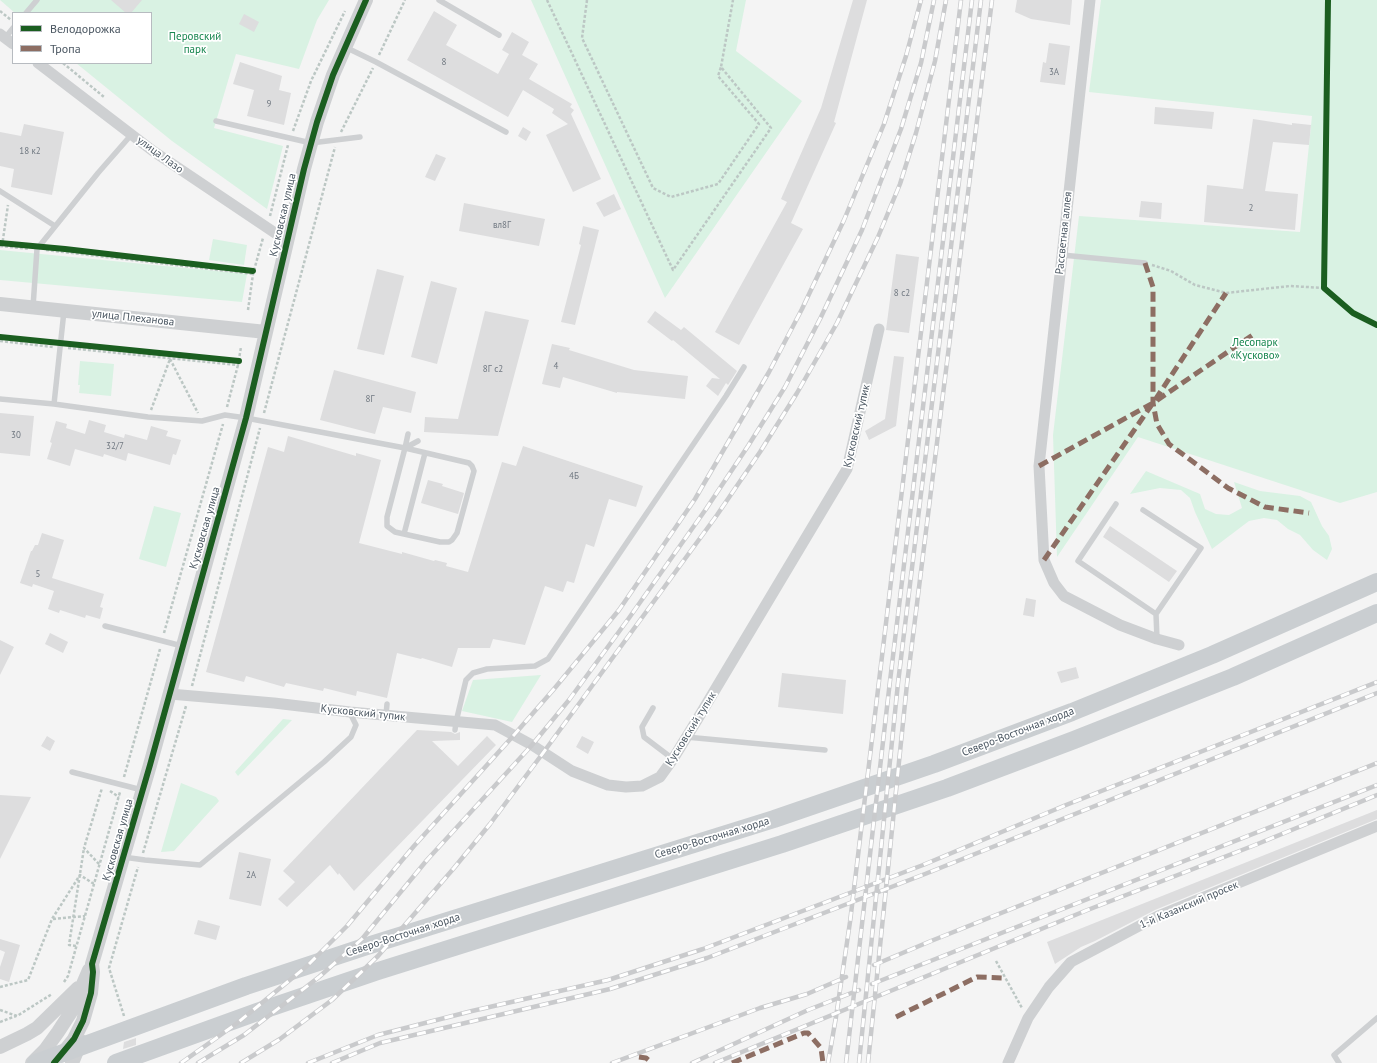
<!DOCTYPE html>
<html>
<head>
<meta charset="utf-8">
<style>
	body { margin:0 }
	#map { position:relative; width:1377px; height:1063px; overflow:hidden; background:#f4f4f4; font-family:"PT Sans",sans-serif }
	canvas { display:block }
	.legend { position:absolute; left:12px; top:12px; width:140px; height:52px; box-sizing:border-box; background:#fff; border:1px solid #b7bbc0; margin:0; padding:5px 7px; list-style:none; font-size:12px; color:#4a5661 }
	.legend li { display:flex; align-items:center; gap:8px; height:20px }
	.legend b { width:20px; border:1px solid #b7bbc0 }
</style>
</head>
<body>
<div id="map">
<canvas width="1377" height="1063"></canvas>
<ul class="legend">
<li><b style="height:5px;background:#1b5e20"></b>Велодорожка</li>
<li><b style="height:5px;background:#8d6e63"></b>Тропа</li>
</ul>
</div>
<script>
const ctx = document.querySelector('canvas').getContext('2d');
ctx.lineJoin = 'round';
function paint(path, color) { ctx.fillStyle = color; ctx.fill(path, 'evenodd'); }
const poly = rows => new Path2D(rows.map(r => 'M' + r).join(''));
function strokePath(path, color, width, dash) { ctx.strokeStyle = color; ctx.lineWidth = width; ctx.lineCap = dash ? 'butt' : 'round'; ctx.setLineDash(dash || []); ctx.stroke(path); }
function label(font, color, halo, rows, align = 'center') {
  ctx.font = font + ' "PT Sans",sans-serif'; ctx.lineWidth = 3.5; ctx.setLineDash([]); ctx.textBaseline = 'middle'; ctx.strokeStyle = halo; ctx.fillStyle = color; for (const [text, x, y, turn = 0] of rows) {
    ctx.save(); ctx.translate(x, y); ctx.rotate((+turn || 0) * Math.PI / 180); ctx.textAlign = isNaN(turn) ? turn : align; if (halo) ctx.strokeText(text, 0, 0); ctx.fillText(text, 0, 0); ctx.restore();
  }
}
paint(poly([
	[0,0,329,0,317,20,299,69,236,54,214,128,283,146,267,209,172,141,76,63,151,63,151,13,15,13],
	[531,0,746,0,736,51,802,101,665,298],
	[1101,0,1377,0,1377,492,1340,503,1138,437,1057,557,1053,435,1079,216,1300,232,1312,116,1089,92],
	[213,239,247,245,244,265,209,260],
	[0,250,247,274,242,302,0,280],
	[80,361,114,364,111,396,79,393,80,385,78,385],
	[1146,471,1200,494,1205,509,1216,514,1229,515,1242,508,1234,482,1260,491,1300,496,1311,502,1322,526,1329,536,1332,549,1327,560,1313,550,1300,535,1288,529,1277,520,1264,518,1249,521,1212,549,1195,512,1190,498,1181,490,1160,488,1130,494],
	[154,506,181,513,166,567,139,559],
	[541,675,512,722,462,711,473,680],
	[283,719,292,720,238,776,235,772],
	[181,783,216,797,219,801,174,851,161,852]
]), '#d9f2e3');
paint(poly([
	[111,0,142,0,131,13,126,13],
	[853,0,867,0,834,122,836,123,791,223,803,229,739,345,715,332,787,202,781,199,821,108],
	[1017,0,1072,0,1070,25,1031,19,1015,12],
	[434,11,457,25,446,45,498,74,509,54,502,50,512,32,529,42,522,55,538,64,529,79,572,104,570,107,574,110,571,114,601,179,573,192,546,135,568,124,552,113,554,109,523,90,508,117,407,60],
	[244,14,259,22,254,32,239,24],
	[1049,43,1070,46,1065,85,1040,82,1043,62,1046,63],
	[240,62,282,76,279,90,291,93,284,125,247,116,254,90,233,84],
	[1155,107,1214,112,1212,129,1154,124],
	[1253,119,1292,125,1292,123,1311,125,1309,145,1273,142,1265,191,1298,194,1295,230,1204,222,1207,185,1243,189],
	[24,124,64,132,52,195,11,187,14,169,0,166,0,132,21,136],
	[523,127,531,132,526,141,518,136],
	[436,154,446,158,435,181,425,177],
	[614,194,621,209,604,217,596,203],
	[1141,201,1162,203,1161,219,1139,217],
	[464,203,545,219,539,246,459,231],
	[583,226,599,230,575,325,561,322,581,245,579,244],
	[896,254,919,257,909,333,886,330],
	[377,269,404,276,384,355,357,349],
	[431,281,457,288,437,364,411,357],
	[485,311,529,320,498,436,424,432,425,417,458,419],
	[655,311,681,330,684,327,737,371,728,385,726,383,718,396,706,386,712,378,720,379,673,340,672,341,647,322],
	[552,344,570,348,569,350,634,370,688,376,685,399,617,392,617,393,563,377,560,388,542,384],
	[894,356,904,357,896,426,869,440,865,431,885,419],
	[334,370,416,392,411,413,383,407,375,434,320,420],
	[0,413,34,416,30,456,0,453],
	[89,420,106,425,104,432,124,438,125,434,147,440,151,426,168,431,166,436,181,440,176,455,173,454,170,465,128,453,126,461,104,454,103,457,75,449,70,466,47,459,52,443,50,442,56,421,67,424,66,428,85,434],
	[288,436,356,456,356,453,381,460,359,543,402,554,402,552,434,561,435,560,447,563,446,566,468,572,502,462,516,466,523,446,643,486,636,507,609,499,594,547,586,544,574,583,567,581,563,592,545,586,525,645,493,639,490,648,458,648,452,667,422,658,421,659,397,653,387,698,357,691,356,696,324,688,323,691,286,683,284,687,246,676,244,682,206,672,268,447,284,452],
	[428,480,443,484,442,486,464,493,458,514,421,503],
	[1110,526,1177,571,1169,582,1103,537],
	[42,533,64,540,52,578,104,594,100,607,103,608,100,619,86,615,85,618,60,610,59,613,48,609,54,591,33,584,32,587,20,583,31,551,32,551,35,545,38,545],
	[1026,598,1036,600,1034,617,1023,615],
	[50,633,68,642,63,653,45,644],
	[0,640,14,647,0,675],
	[1076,667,1079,678,1061,683,1057,672],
	[782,673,846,680,843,714,778,707],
	[417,730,451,732,455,734,460,732,460,740,432,741,458,766,487,736,496,745,354,891,339,873,338,875,330,865,287,907,278,899,295,882,283,871],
	[47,736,55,741,50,751,41,746],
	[582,736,594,742,588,754,576,747],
	[0,795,31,797,0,859],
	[1377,810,1377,819,1155,910,1095,941,1081,947,1055,964,1047,942],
	[239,852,271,859,261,906,229,899],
	[198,920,220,926,216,940,194,934],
	[0,939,20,945,9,982,0,979,0,967,5,952,0,950],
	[136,1038,136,1045,123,1049,124,1042]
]), '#ddddde');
strokePath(poly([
	[547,0,673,270,771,128,721,67,733,0],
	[587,0,582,38,653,188,671,197,718,184,759,124,718,76,721,67],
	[0,11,11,20],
	[379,55,405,0],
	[63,63,104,97],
	[293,131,311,81,345,11],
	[341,132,373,68],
	[270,216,288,145],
	[0,246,29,249],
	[2,246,8,205],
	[46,250,253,274],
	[1152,265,1171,271,1195,285,1226,293,1290,286,1324,288],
	[248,310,253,274,263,238],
	[0,341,53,347],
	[68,348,238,365,241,347],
	[170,359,198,413],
	[227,407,238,365],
	[151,410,170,359],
	[264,413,335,147],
	[164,633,223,424],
	[192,686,260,428],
	[124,777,160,649],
	[110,791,119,797],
	[143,853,186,706],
	[99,864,84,848,102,788],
	[53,919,85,916],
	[76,946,69,945,84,848],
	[996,961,1022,1008],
	[64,982,68,976,120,792],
	[0,987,28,980,52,919,80,875,94,884],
	[0,1010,17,1016,52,994],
	[124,1016,109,968,138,867],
	[0,1022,16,1016]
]), '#bcc7c4', 2.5, [3, 2]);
strokePath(poly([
	[439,0,499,35],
	[26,13,37,0],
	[5,38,13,28],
	[345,47,376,62,506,132],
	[216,121,311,143,360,137],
	[0,191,55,226],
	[1062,255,1145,263],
	[33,307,37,249,98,173,132,134],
	[64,311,54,404,148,417,202,421,225,415,246,418,405,448,469,463,472,466,474,471,457,533,452,540,449,542,440,542,395,532,387,526,387,517,405,448,408,434],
	[0,399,54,404],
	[405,448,418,441],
	[1116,504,1078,561,1156,614,1157,639],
	[1143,510,1201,548,1156,614],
	[404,534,425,453],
	[105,626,182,646],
	[653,708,642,727,644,737,673,759],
	[386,715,387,704],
	[455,730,456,722,466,680,473,673,487,669,535,666,548,659,726,396,744,367],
	[686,737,825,750],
	[72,772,142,790],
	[123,857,145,860,200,865,324,762,351,737,356,725,350,713],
	[1339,1063,1334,1055,1377,1018]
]), '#ced0d2', 5.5);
strokePath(poly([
	[1090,0,1039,466,1044,560,1054,583,1064,596,1120,625,1157,639,1179,645],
	[0,34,13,44],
	[38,63,153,151,287,241],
	[170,694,274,703,350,712,495,725,532,745,572,771,608,785,626,787,642,786,660,777,673,759,697,720,847,469,879,329],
	[1008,1063,1028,1018,1049,987,1071,962,1158,916,1377,826]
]), '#ced0d2', 11);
strokePath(poly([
	[0,304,266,332],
	[0,1047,27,1034,37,1028,78,988],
	[62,1054,74,1039,83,1021,91,993,93,972,92,964,150,765,246,418,304,169,317,122,333,75,366,0],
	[32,1063,45,1050,58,1032,71,1012,89,970],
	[72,1063,81,1041]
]), '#ced0d2', 14);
strokePath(poly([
	[36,1063,246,986,364,947,774,819,934,764,1072,712,1212,655,1377,582],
	[116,1063,257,1012,375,972,782,844,947,788,1074,740,1233,677,1377,613]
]), '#caced1', 18);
const rail = poly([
	[874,965,931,941,1377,763],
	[872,984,1377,785],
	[181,1063,236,1024,307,966,347,926,414,846,514,735,554,689,619,610,695,499,769,372,802,309,844,220,884,124,906,56,921,0],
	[198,1063,244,1035,319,977,362,939,427,860,532,745,569,700,629,618,706,509,748,446,785,387,821,317,862,230,901,129,921,63,934,0],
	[241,1063,280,1039,332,1000,378,956,454,868,490,824,543,753,717,515,760,452,797,393,837,323,878,237,900,184,916,133,935,61,946,0],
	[308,1063,378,1035,472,1011,608,980,703,949,923,865,1066,805,1377,682],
	[332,1063,380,1043,610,989,707,958,925,874,1377,693],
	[612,1063,760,1008,807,994,846,977],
	[692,1063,808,1010,859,990],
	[715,1063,1085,911,1255,845,1377,795],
	[828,1063,836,1017,850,922,961,0],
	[846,1063,890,681,972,0],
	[859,1063,898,683,981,0],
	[868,1063,907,684,992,0]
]);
strokePath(rail, '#c9cacc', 4.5);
strokePath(rail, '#fff', 3, [9]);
strokePath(poly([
	[1145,263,1153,287,1153,403,1157,424,1169,444,1228,488,1265,507,1309,513],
	[1039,466,1153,403,1254,334],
	[1044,560,1153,403,1226,293],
	[896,1017,977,977,1005,978],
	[639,1057,646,1058,652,1063],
	[732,1063,804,1033,808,1033,821,1048,823,1063]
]), '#8d6e63', 5, [10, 5]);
strokePath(poly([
	[1328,0,1324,288,1353,313,1377,325],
	[0,243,65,249,253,271],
	[0,337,239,361],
	[54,1063,74,1039,83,1021,91,993,93,972,92,964,150,765,246,418,304,169,317,122,333,75,366,0]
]), '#1b5e20', 6);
label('9px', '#707881', null, [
	["8",444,62],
	["3А",1054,72],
	["9",269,104],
	["18 к2",30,151],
	["2",1251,208],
	["вл8Г",502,225],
	["8 с2",902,293],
	["4",556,366],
	["8Г с2",493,369],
	["8Г",370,399],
	["30",16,435],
	["32/7",115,446],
	["4Б",574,476],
	["5",38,574],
	["2А",251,875]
]);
label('11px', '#17864f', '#fff', [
	["Перовский",195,37],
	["парк",195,50],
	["Лесопарк",1255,343],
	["«Кусково»",1255,356]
]);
label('11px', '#4a5661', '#fff', [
	["улица Лазо",160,155,36],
	["Кусковская улица",283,215,-77],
	["Рассветная аллея",1064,233,-84],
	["улица Плеханова",133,318,6],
	["Кусковский тупик",857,426,-77],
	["Кусковская улица",205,528,-74],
	["Кусковский тупик",363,713,6],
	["Кусковский тупик",691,729,-58],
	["Северо-Восточная хорда",1018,732,-21],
	["Северо-Восточная хорда",712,838,-17],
	["Кусковская улица",118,840,-74],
	["1-й Казанский просек",1189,905,-23],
	["Северо-Восточная хорда",403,935,-18]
]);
</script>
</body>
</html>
